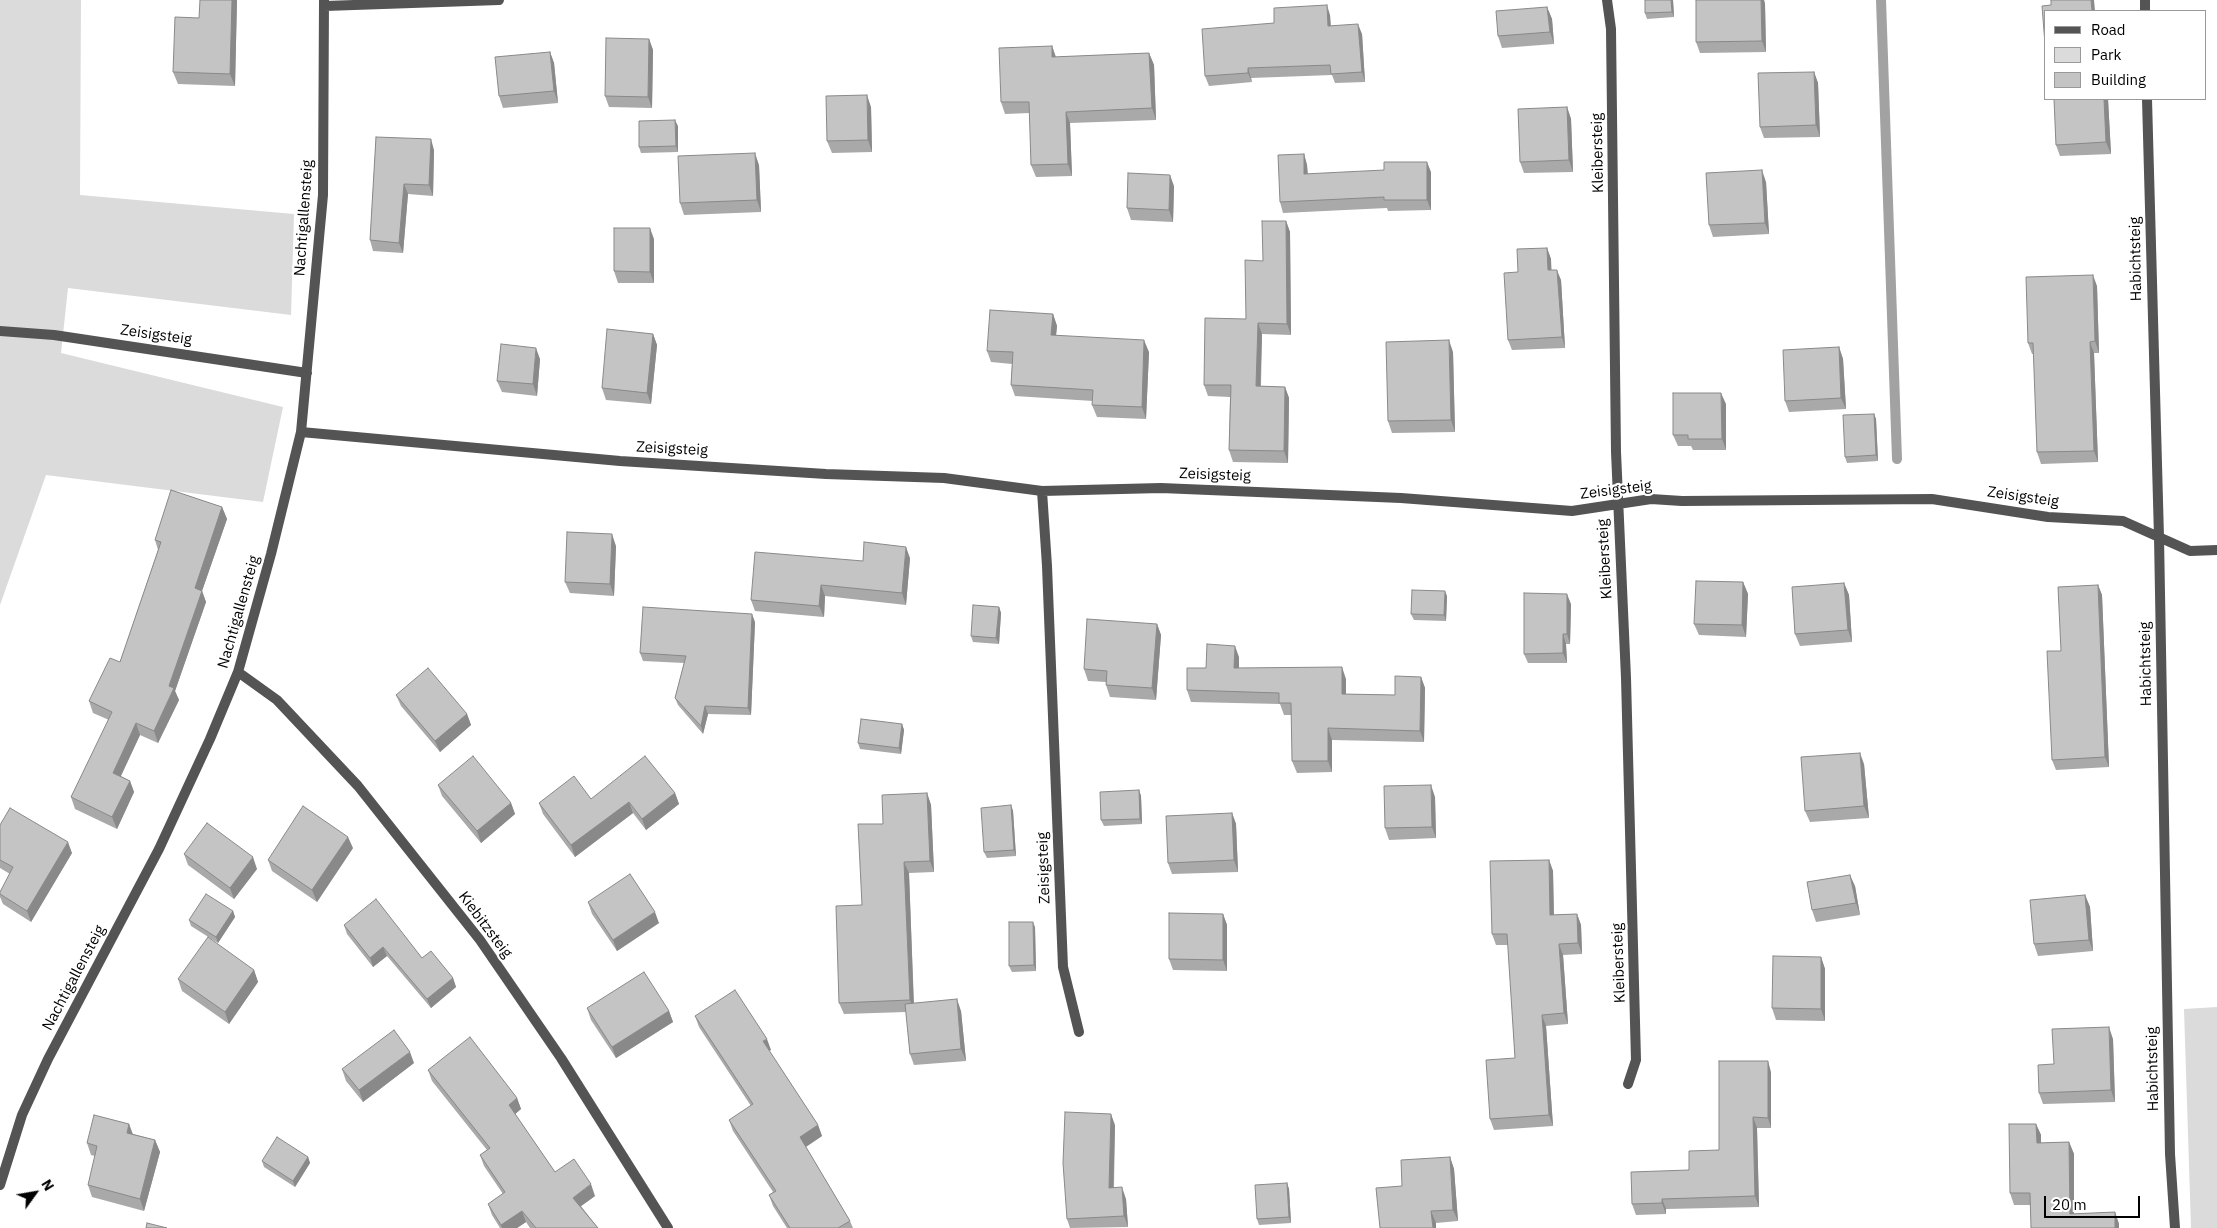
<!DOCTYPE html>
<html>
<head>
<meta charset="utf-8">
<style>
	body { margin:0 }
	#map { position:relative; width:2217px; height:1228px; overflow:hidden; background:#fff; font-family:"IBM Plex Sans",sans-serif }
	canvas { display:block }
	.legend { position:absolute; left:2044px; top:10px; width:162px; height:90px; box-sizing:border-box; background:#fff; border:1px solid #999; margin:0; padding:6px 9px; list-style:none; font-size:15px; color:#000 }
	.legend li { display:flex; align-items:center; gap:10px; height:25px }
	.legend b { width:25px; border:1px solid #999 }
	.north { position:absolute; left:10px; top:1168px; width:50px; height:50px; -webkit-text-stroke:4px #fff; paint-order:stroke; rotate:58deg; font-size:14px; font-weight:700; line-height:20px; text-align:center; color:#000 }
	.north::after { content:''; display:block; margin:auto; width:18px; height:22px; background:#000; clip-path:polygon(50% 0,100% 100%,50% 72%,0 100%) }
	.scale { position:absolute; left:2044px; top:1196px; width:96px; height:22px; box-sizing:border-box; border:2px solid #000; border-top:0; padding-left:6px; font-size:15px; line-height:18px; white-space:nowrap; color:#000; -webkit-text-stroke:4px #fff; paint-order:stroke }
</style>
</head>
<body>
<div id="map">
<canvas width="2217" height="1228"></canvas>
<ul class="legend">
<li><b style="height:6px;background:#545454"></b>Road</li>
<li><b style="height:14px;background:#dbdbdb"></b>Park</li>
<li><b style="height:14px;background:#c4c4c4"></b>Building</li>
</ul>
<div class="north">N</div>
<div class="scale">20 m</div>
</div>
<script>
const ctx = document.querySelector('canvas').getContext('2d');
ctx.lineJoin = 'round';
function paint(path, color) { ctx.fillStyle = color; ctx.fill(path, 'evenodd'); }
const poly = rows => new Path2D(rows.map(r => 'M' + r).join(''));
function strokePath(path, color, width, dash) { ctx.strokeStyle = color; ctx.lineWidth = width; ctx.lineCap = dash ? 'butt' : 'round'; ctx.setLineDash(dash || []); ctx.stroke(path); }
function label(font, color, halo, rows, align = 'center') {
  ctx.font = font + ' "IBM Plex Sans",sans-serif'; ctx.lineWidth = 4.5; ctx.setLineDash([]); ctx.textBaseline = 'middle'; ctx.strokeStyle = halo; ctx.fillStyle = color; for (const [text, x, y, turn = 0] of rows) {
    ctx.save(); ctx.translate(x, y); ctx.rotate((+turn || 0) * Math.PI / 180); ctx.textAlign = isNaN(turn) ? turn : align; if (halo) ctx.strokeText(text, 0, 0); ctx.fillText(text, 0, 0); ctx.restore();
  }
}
paint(poly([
	[0,0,81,0,80,195,294,214,291,315,68,288,61,353,283,407,263,502,46,475,0,605],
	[2217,1007,2217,1228,2191,1228,2184,1009]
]), '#dbdbdb');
strokePath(poly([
	[1881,0,1897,459]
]), '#a2a2a2', 10);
strokePath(poly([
	[1607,0,1611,29,1616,452,1626,678,1636,1060,1628,1084],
	[2145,0,2145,11],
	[325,6,499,0],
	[2147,99,2159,537,2170,1154,2175,1228],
	[0,331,54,335,307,373],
	[301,432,620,461,826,474,944,478,1042,491,1161,488,1401,498,1572,511,1651,499,1682,501,1932,499,2048,517,2123,521,2190,551,2217,550],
	[1042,491,1047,566,1063,967,1079,1032],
	[238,672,277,700,358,786,480,940,561,1058,668,1228],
	[0,1185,22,1115,48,1059,159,849,210,739,238,672,271,554,301,432,323,195,324,0]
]), '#545454', 10);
paint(poly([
	[237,0,235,86,178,84,173,72,199,18],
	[1645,0,1673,0,1674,17,1647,19,1645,13],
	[1696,0,1764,0,1765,4,1766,52,1700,53,1696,42],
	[1547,7,1552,19,1554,44,1502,48,1498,36],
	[1330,15,1331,26,1362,34,1365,82,1335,83,1332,75,1251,78,1252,82,1209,86,1205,76,1274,23],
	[649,39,653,50,652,108,609,107,605,96],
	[1052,46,1056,57,1149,53,1154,65,1156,120,1070,123,1072,176,1036,177,1031,165,1030,113,1005,114,1001,102],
	[550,52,554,63,558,103,503,108,499,96],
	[1814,72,1818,83,1820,137,1764,138,1760,127],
	[2054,99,2108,99,2111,154,2060,156,2056,145],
	[871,107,872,152,832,153,827,141],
	[1567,107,1571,119,1573,172,1524,173,1520,162],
	[678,126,678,152,641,153,639,147],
	[376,137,434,150,433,196,408,194,403,253,373,251,370,240],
	[1304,154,1307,165,1308,174,1431,172,1431,210,1388,211,1387,208,1283,213,1280,202],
	[759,165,761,212,684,215,680,203],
	[1766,182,1769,234,1713,237,1709,225],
	[1174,186,1173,222,1131,220,1127,208],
	[1286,221,1290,232,1291,335,1262,334,1261,386,1285,387,1289,398,1288,463,1233,462,1229,450,1230,397,1208,396,1204,385,1246,319,1263,261],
	[654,239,654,283,618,283,614,271],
	[1547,248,1551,259,1551,270,1561,280,1565,348,1512,350,1508,340,1518,272],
	[2097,286,2099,353,2094,353,2098,462,2041,464,2037,452,2034,354,2032,354,2028,343],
	[1053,314,1057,326,1056,335,1149,352,1146,419,1097,417,1092,405,1093,401,1015,396,1011,385,1012,364,991,362,987,351],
	[653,334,657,345,651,404,606,400,602,388],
	[1839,347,1843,359,1846,409,1789,412,1785,401],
	[1453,352,1455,432,1392,433,1388,421],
	[540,359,537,396,502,392,497,381],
	[1726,404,1726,450,1693,450,1691,446,1678,446,1673,435],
	[1874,414,1876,419,1878,461,1847,463,1845,457],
	[222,507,227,519,202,591,206,602,175,691,179,700,158,743,140,735,121,776,130,781,134,792,117,829,75,809,71,797,109,720,93,713,89,701,120,662,158,550,155,540],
	[616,546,614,596,570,593,565,582],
	[910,558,906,605,825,596,824,617,755,611,751,600,863,561],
	[1743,582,1748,594,1746,637,1699,635,1694,624],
	[1844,583,1849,595,1852,642,1800,646,1795,634],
	[2098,585,2102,595,2109,767,2056,770,2052,760,2061,651],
	[1447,596,1446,621,1414,620,1411,614],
	[1571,604,1570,644,1566,644,1567,663,1528,663,1524,654],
	[999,607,1001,613,999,644,973,642,971,636],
	[755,622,751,715,708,714,703,734,678,705,675,698,684,663,643,661,640,653],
	[1157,624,1161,635,1156,700,1110,697,1106,685,1106,682,1088,681,1084,669],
	[1239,657,1239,668,1346,679,1346,694,1395,695,1421,677,1425,688,1424,742,1332,740,1332,772,1297,773,1292,761,1292,715,1284,715,1280,704,1191,702,1187,690,1206,668],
	[396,695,467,714,471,725,440,752,401,706],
	[902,724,904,730,901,754,860,749,858,743],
	[1864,764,1869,818,1810,822,1805,811],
	[438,785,511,803,515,814,481,843,442,796],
	[1139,790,1141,796,1142,824,1104,826,1101,820],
	[675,793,679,804,646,830,633,813,575,857,543,814,539,803],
	[927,793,931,805,934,872,909,873,914,1004,961,1011,966,1061,914,1065,910,1054,906,1012,844,1014,839,1003,862,905,883,824],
	[1435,797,1436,838,1389,840,1385,828],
	[1011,805,1013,811,1016,856,987,858,984,852],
	[1232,813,1236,824,1238,872,1172,874,1168,863],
	[0,825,72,853,31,922,3,904,0,897,0,892,10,874,0,868],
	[353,848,317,902,272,871,268,860],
	[184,854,257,869,234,899,188,865],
	[1549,860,1553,871,1554,915,1577,914,1581,925,1582,954,1563,955,1568,1024,1546,1026,1553,1126,1494,1130,1490,1119,1515,1058,1508,945,1496,945,1492,934],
	[1855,886,1860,915,1816,922,1812,910],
	[2085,895,2090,907,2093,951,2038,956,2034,944],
	[588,902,659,923,617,951,592,914],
	[233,911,235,917,218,943,191,926,189,920],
	[1223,914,1227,925,1227,971,1173,970,1169,959],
	[344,925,422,958,453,978,456,987,431,1008,387,956,373,967,347,934],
	[1035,927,1036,971,1012,972,1009,966],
	[1821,957,1825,969,1825,1021,1776,1020,1772,1008],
	[254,970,258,982,229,1024,182,991,178,979],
	[587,1008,669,1011,673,1022,616,1058,591,1020],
	[695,1016,771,1050,769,1051,818,1125,822,1136,806,1147,850,1221,853,1228,787,1228,773,1206,769,1195,773,1192,733,1131,729,1120,751,1106,699,1027],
	[2113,1039,2115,1102,2043,1104,2039,1093,2054,1064],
	[414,1063,363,1102,346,1081,342,1069],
	[428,1070,517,1098,521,1109,515,1114,555,1172,595,1196,581,1206,598,1228,530,1228,526,1222,517,1228,500,1228,492,1215,488,1204,503,1194,484,1166,480,1155,487,1150,432,1081],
	[1771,1072,1771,1128,1757,1128,1759,1207,1666,1209,1666,1214,1636,1215,1632,1204,1689,1170,1719,1150],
	[129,1124,133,1134,155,1140,160,1152,144,1211,92,1197,88,1185,95,1156,91,1155,87,1143],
	[2036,1124,2041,1135,2041,1143,2069,1142,2074,1154,2074,1214,2115,1212,2119,1224,2031,1205,2014,1205,2010,1193],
	[1115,1125,1114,1188,1126,1199,1128,1227,1070,1228,1067,1219],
	[308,1157,310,1163,295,1187,264,1167,262,1161],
	[1450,1157,1454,1169,1458,1221,1436,1223,1402,1186],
	[1287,1183,1289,1189,1291,1223,1259,1225,1257,1219]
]), '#a9a9a9');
paint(poly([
	[232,0,237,0,235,86,230,74],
	[1671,0,1673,0,1674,17,1672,12],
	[1761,0,1764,0,1765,4,1766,52,1762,41],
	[2091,0,2094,0,2095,11,2092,11],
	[1327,5,1330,15,1331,36,1328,26],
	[1547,7,1552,19,1554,44,1550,32],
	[1358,24,1362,34,1365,82,1362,72],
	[649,39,653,50,652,108,648,97],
	[1052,46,1056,58,1052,57],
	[550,52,554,63,558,103,554,91],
	[1149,53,1154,65,1156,120,1152,108],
	[1248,68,1251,78,1252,82,1248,73],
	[1814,72,1818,83,1820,137,1816,125],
	[867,95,871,107,872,152,868,140],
	[2104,99,2108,99,2111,154,2106,142],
	[1567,107,1571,119,1573,172,1569,160],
	[1066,112,1070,123,1072,176,1068,164],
	[675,120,678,126,678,152,676,146],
	[431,139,434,150,433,196,429,185],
	[755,153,759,165,761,212,757,200],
	[1304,154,1307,165,1308,185,1304,174],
	[1427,162,1431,172,1431,210,1427,200],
	[1762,170,1766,182,1769,234,1765,223],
	[1170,175,1174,186,1173,222,1169,210],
	[404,184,408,194,403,253,399,243],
	[1286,221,1290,232,1291,335,1287,324],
	[650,228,654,239,654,283,650,272],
	[1547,248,1551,259,1552,281,1548,270],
	[1557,270,1561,280,1565,348,1562,337],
	[2093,275,2097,286,2099,353,2095,341],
	[1053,314,1057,326,1055,346,1051,335],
	[1258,323,1262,334,1260,397,1256,386],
	[653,334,657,345,651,404,647,393],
	[1144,340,1149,352,1146,419,1142,407],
	[1449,340,1453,352,1455,432,1451,420],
	[2090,342,2094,353,2098,462,2094,451],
	[1839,347,1843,359,1846,409,1841,398],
	[536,348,540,359,537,396,533,384],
	[1285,387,1289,398,1288,463,1284,451],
	[1721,393,1726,404,1726,450,1722,439],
	[1874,414,1876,419,1878,461,1876,455],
	[222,507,227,519,202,591,206,602,175,691,179,700,158,743,154,731,169,686,195,588],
	[612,534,616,546,614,596,610,584],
	[906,547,910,558,906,605,902,593],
	[1743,582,1748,594,1746,637,1742,625],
	[1844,583,1849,595,1852,642,1848,630],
	[821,585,825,596,824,617,819,606],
	[2098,585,2102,595,2109,767,2105,757],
	[1445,591,1447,596,1446,621,1444,615],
	[1567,594,1571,604,1570,644,1567,634],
	[999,607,1001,613,999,644,996,638],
	[752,614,755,622,751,715,748,708],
	[1157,624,1161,635,1156,700,1152,688],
	[1563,634,1566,644,1567,663,1563,653],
	[1235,646,1239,657,1239,679,1234,668],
	[1342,667,1346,679,1346,705,1342,694],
	[1421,677,1425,688,1424,742,1420,731],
	[705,706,708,714,703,734,701,726],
	[467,714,471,725,440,752,435,741],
	[136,723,140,735,117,784,113,773],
	[902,724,904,730,901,754,899,748],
	[1328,728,1332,740,1332,772,1328,761],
	[1860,753,1864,764,1869,818,1864,806],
	[130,781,134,792,117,829,112,817],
	[1431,785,1435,797,1436,838,1432,827],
	[1139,790,1141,796,1142,824,1140,819],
	[675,793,679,804,646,830,642,819],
	[927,793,931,805,934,872,930,861],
	[629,802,633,813,575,857,571,845],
	[511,803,515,814,481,843,477,831],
	[1011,805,1013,811,1016,856,1014,850],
	[1232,813,1236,824,1238,872,1234,860],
	[348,837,353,848,317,902,312,890],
	[68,842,72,853,31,922,27,911],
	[253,857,257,869,234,899,230,888],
	[1549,860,1553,871,1554,926,1550,915],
	[904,862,909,873,914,1012,910,1000],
	[1850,875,1855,886,1860,915,1856,903],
	[2085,895,2090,907,2093,951,2089,940],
	[233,911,235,917,218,943,216,937],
	[655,912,659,923,617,951,613,940],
	[1223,914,1227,925,1227,971,1223,960],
	[1577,914,1581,925,1582,954,1578,943],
	[1033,922,1035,927,1036,971,1034,965],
	[1559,944,1563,955,1568,1024,1564,1013],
	[383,947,387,956,373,967,370,958],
	[1821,957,1825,969,1825,1021,1821,1009],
	[254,970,258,982,229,1024,225,1012],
	[453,978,456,987,431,1008,427,999],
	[957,999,961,1011,966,1061,961,1049],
	[669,1011,673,1022,616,1058,612,1047],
	[1542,1015,1546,1026,1553,1126,1549,1115],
	[2109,1027,2113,1039,2115,1102,2111,1090],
	[767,1039,771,1050,767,1052,763,1041],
	[410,1052,414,1063,363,1102,359,1090],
	[1768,1061,1771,1072,1771,1128,1768,1118],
	[517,1098,521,1109,513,1116,509,1105],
	[1111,1114,1115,1125,1113,1199,1109,1188],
	[1753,1117,1757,1128,1759,1207,1755,1196],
	[129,1124,133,1136,127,1133],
	[2036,1124,2041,1135,2041,1154,2037,1143],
	[818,1125,822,1136,804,1148,800,1137],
	[155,1140,160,1152,144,1211,140,1199],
	[2069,1142,2074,1154,2074,1225,2070,1214],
	[308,1157,310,1163,295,1187,293,1181],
	[1450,1157,1454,1169,1458,1221,1453,1210],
	[1287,1183,1289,1189,1291,1223,1289,1217],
	[591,1184,595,1196,577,1209,573,1198],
	[1122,1187,1126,1199,1128,1227,1124,1216],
	[1662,1199,1666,1209,1666,1214,1662,1203],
	[522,1211,526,1222,517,1228,502,1228,501,1225],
	[1431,1211,1436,1223,1436,1228,1433,1228],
	[2115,1212,2119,1224,2119,1228,2115,1228]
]), '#898989');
const building = poly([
	[200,0,232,0,230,74,173,72,175,17,199,18,200,0],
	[1645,0,1671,0,1672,12,1645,13,1645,0],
	[1696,0,1761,0,1762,41,1696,42,1696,0],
	[2051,0,2091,0,2092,11,2046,11,2046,57,2042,6,2051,5,2051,0],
	[1327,5,1328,26,1358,24,1362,72,1331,74,1330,65,1248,68,1248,73,1205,76,1202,29,1274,23,1274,8,1327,5],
	[1547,7,1550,32,1498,36,1496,11,1547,7],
	[606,38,649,39,648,97,605,96,606,38],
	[1052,46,1052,57,1149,53,1152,108,1066,112,1068,164,1031,165,1029,102,1001,102,999,48,1052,46],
	[550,52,554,91,499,96,495,57,550,52],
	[1814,72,1816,125,1760,127,1758,73,1814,72],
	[867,95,868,140,827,141,826,96,867,95],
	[2054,99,2104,99,2106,142,2056,145,2054,99],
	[1567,107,1569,160,1520,162,1518,109,1567,107],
	[675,120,676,146,639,147,639,121,675,120],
	[376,137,431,139,429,185,404,184,399,243,370,240,376,137],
	[755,153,757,200,680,203,678,156,755,153],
	[1304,154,1304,174,1384,170,1384,162,1427,162,1427,200,1384,200,1384,197,1280,202,1278,155,1304,154],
	[1762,170,1765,223,1709,225,1706,173,1762,170],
	[1128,173,1170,175,1169,210,1127,208,1128,173],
	[1262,221,1286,221,1287,324,1258,323,1256,386,1285,387,1284,451,1229,450,1231,385,1204,385,1205,318,1246,319,1245,260,1263,261,1262,221],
	[614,228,650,228,650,272,614,271,614,228],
	[1547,248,1548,270,1557,270,1562,337,1508,340,1504,273,1518,272,1517,249,1547,248],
	[2093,275,2095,341,2090,342,2094,451,2037,452,2033,343,2028,343,2026,277,2093,275],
	[990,310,1053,314,1051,335,1144,340,1142,407,1092,405,1093,390,1011,385,1013,352,987,351,990,310],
	[607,329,653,334,647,393,602,388,607,329],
	[1449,340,1451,420,1388,421,1386,342,1449,340],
	[501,344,536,348,533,384,497,381,501,344],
	[1839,347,1841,398,1785,401,1783,350,1839,347],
	[1673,393,1721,393,1722,439,1688,439,1688,435,1673,435,1673,393],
	[1874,414,1876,455,1845,457,1843,415,1874,414],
	[171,490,222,507,195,588,202,591,169,686,174,688,154,731,136,723,113,773,130,781,112,817,71,797,112,712,89,701,110,658,120,662,161,542,155,540,171,490],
	[567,532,612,534,610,584,565,582,567,532],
	[864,542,906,547,902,593,821,585,819,606,751,600,755,552,863,561,864,542],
	[1696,581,1743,582,1742,625,1694,624,1696,581],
	[1844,583,1848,630,1795,634,1792,587,1844,583],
	[2098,585,2105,757,2052,760,2047,651,2061,651,2058,587,2098,585],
	[1412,590,1445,591,1444,615,1411,614,1412,590],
	[1524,593,1567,594,1567,634,1563,634,1563,653,1524,654,1524,593],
	[973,605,999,607,996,638,971,636,973,605],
	[643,607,752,614,748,708,705,706,701,726,675,698,686,656,640,653,643,607],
	[1087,619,1157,624,1152,688,1106,685,1107,671,1084,669,1087,619],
	[1207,644,1235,646,1234,668,1342,667,1342,694,1395,695,1395,676,1421,677,1420,731,1328,728,1328,761,1292,761,1291,703,1279,703,1279,693,1187,690,1187,668,1206,668,1207,644],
	[428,668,467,714,435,741,396,695,428,668],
	[861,719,902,724,899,748,858,743,861,719],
	[1860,753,1864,806,1805,811,1801,757,1860,753],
	[473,756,511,803,477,831,438,785,473,756],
	[645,756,675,793,642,819,629,802,571,845,539,803,574,776,591,799,645,756],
	[1431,785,1432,827,1385,828,1384,786,1431,785],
	[1139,790,1140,819,1101,820,1100,792,1139,790],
	[927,793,930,861,904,862,910,1000,839,1003,836,906,862,905,858,824,883,824,882,795,927,793],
	[1011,805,1014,850,984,852,981,808,1011,805],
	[303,806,348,837,312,890,268,860,303,806],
	[10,808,68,842,27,911,0,894,0,892,13,867,0,860,0,825,10,808],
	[1232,813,1234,860,1168,863,1166,816,1232,813],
	[207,823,253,857,230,888,184,854,207,823],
	[1549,860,1550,915,1577,914,1578,943,1559,944,1564,1013,1542,1015,1549,1115,1490,1119,1486,1060,1515,1058,1507,934,1492,934,1490,861,1549,860],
	[630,874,655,912,613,940,588,902,630,874],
	[1850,875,1856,903,1812,910,1807,882,1850,875],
	[206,894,233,911,216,937,189,920,206,894],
	[2085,895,2089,940,2034,944,2030,900,2085,895],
	[376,899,422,958,431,951,453,978,427,999,383,947,370,958,344,925,376,899],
	[1169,913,1223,914,1223,960,1169,959,1169,913],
	[1009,922,1033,922,1034,965,1009,966,1009,922],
	[208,937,254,970,225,1012,178,979,208,937],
	[1773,956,1821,957,1821,1009,1772,1008,1773,956],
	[644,972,669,1011,612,1047,587,1008,644,972],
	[735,990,767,1039,763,1041,818,1125,800,1137,850,1221,838,1228,790,1228,769,1195,776,1191,729,1120,753,1104,695,1016,735,990],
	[957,999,961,1049,910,1054,905,1004,957,999],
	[2109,1027,2111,1090,2039,1093,2038,1065,2054,1064,2052,1029,2109,1027],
	[394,1030,410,1052,359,1090,342,1069,394,1030],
	[470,1037,517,1098,509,1105,555,1172,574,1159,591,1184,573,1198,598,1228,536,1228,522,1211,501,1225,488,1204,505,1192,480,1155,490,1148,428,1070,470,1037],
	[1719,1061,1768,1061,1768,1118,1753,1117,1755,1196,1662,1199,1662,1203,1632,1204,1631,1172,1689,1170,1689,1151,1719,1150,1719,1061],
	[1065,1112,1111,1114,1109,1188,1122,1187,1124,1216,1067,1219,1063,1163,1065,1112],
	[94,1115,129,1124,127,1133,155,1140,140,1199,88,1185,97,1146,87,1143,94,1115],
	[2009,1124,2036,1124,2037,1143,2069,1142,2070,1214,2115,1212,2115,1228,2031,1228,2030,1193,2010,1193,2009,1124],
	[277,1137,308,1157,293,1181,262,1161,277,1137],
	[1450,1157,1453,1210,1431,1211,1433,1228,1380,1228,1376,1188,1402,1186,1401,1160,1450,1157],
	[1287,1183,1289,1217,1257,1219,1255,1185,1287,1183],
	[147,1223,167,1228,146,1228,147,1223]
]);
paint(building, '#c4c4c4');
strokePath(building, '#898989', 1);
label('15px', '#000', '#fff', [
	["Kleibersteig",1598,153,-91],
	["Nachtigallensteig",304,218,-86],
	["Habichtsteig",2136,259,-91],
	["Zeisigsteig",156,335,8],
	["Zeisigsteig",672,449,3],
	["Zeisigsteig",1215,475,2],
	["Zeisigsteig",1616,490,-7],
	["Zeisigsteig",2023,497,8],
	["Kleibersteig",1605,559,-93],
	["Nachtigallensteig",239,612,-74],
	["Habichtsteig",2146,664,-91],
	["Zeisigsteig",1044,868,-92],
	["Kiebitzsteig",485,925,53],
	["Kleibersteig",1619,963,-92],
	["Nachtigallensteig",74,978,-62],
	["Habichtsteig",2153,1069,-91]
]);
</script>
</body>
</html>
